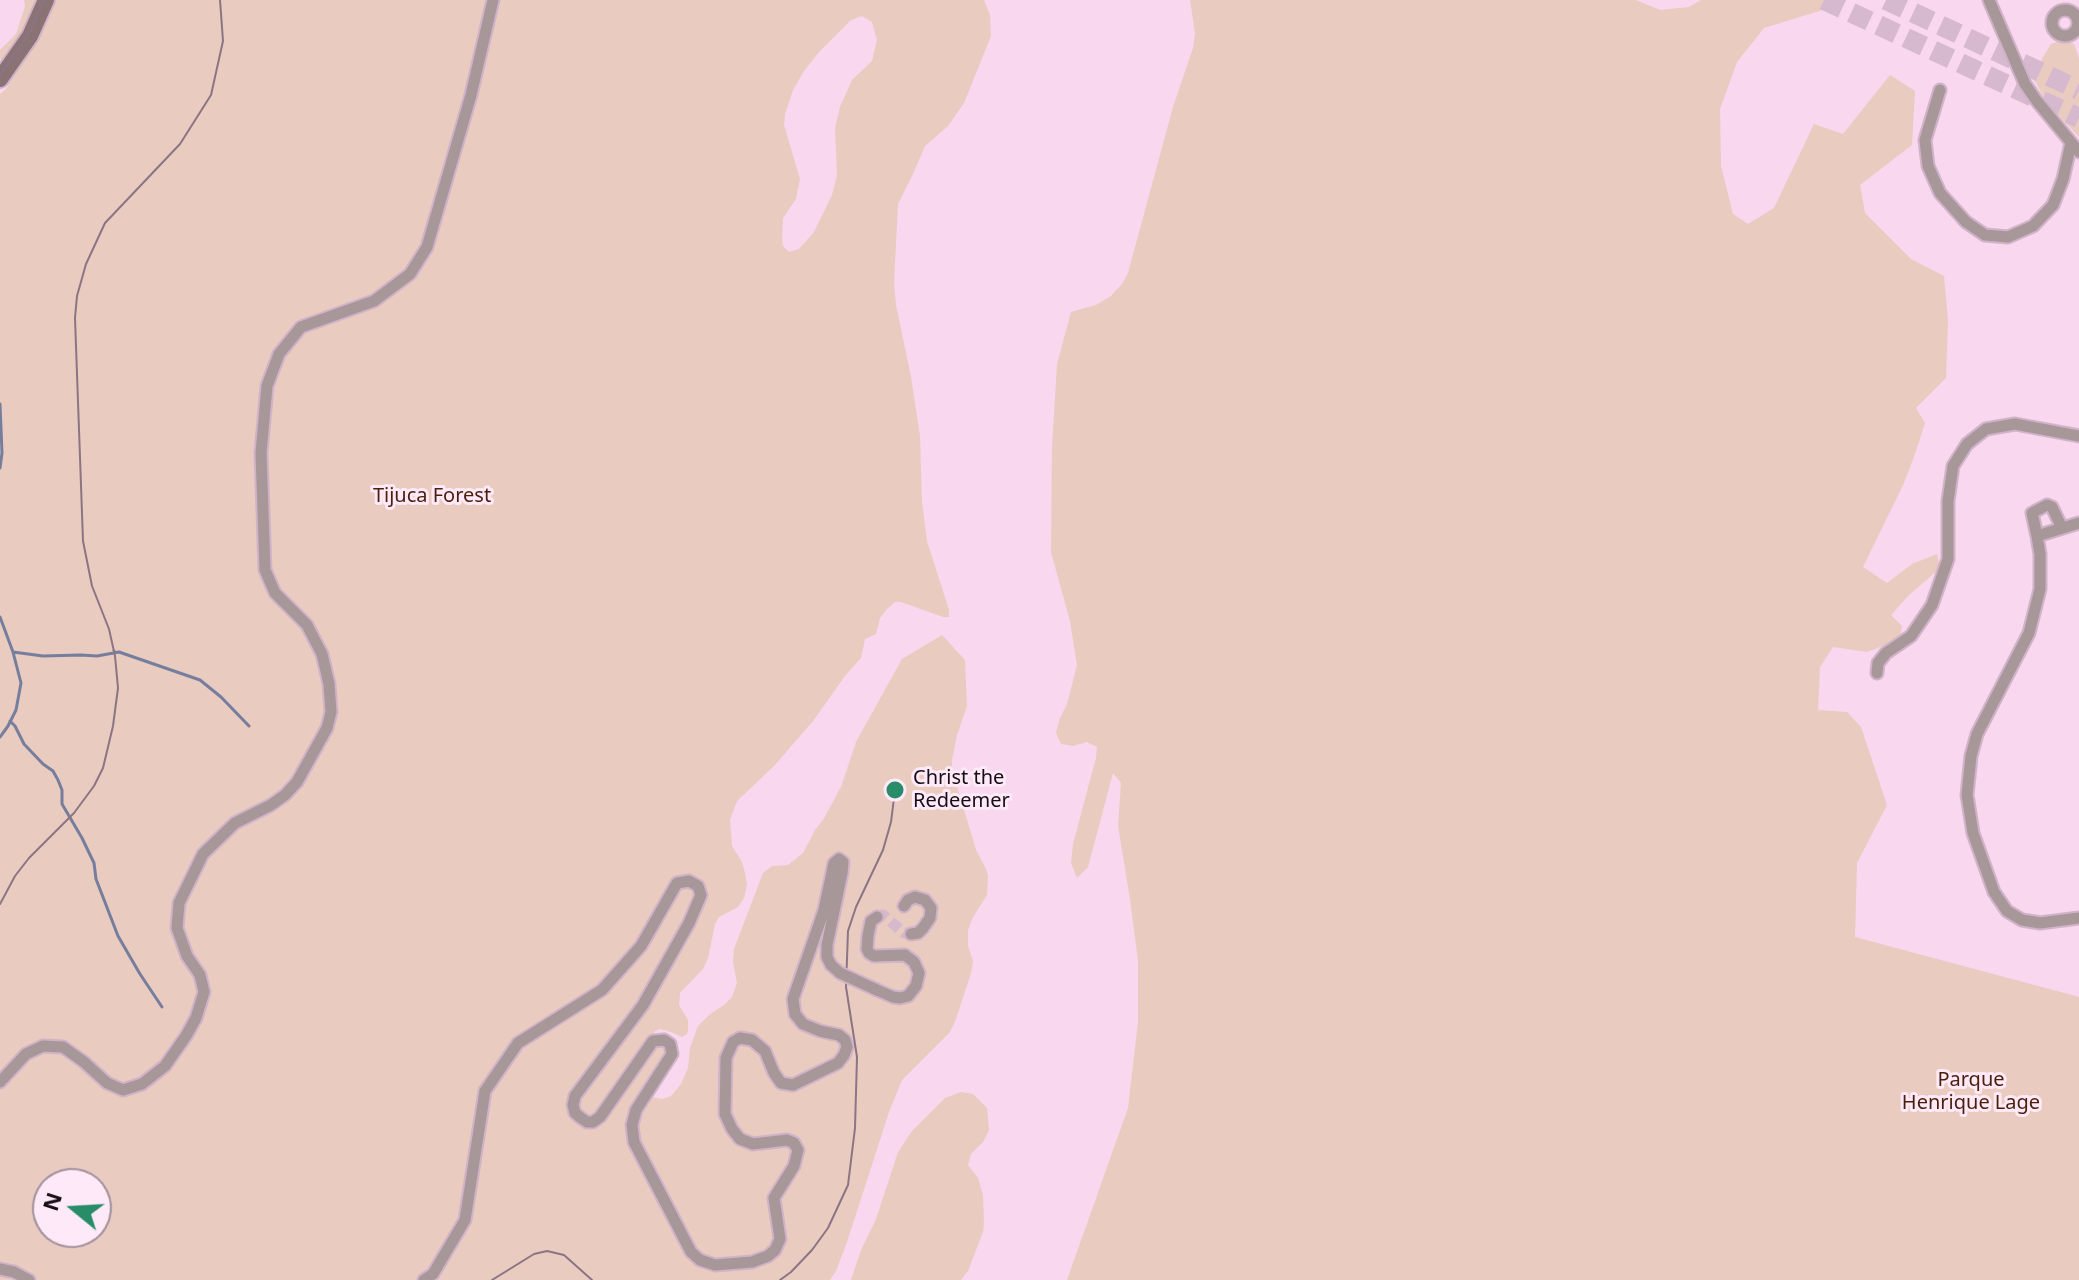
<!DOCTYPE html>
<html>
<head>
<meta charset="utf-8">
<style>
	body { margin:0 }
	#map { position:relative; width:2079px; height:1280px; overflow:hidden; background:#f8d7ef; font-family:"Noto Sans",sans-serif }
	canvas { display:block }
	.north { position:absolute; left:32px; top:1168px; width:80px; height:80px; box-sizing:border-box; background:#fde9f7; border:2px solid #a1919d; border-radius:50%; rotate:288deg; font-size:22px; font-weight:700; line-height:32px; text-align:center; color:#170d15 }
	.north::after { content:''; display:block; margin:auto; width:28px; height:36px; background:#278c67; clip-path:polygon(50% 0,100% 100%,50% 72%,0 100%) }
</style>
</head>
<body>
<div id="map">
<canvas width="2079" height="1280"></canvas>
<div class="north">N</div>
</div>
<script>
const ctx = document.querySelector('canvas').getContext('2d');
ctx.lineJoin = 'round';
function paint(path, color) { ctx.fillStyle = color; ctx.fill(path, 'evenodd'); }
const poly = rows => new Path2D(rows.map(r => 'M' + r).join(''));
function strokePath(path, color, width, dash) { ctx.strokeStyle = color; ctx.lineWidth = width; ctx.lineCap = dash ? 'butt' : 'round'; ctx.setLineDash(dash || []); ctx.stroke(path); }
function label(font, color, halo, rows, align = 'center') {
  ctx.font = font + ' "Noto Sans",sans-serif'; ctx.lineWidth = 6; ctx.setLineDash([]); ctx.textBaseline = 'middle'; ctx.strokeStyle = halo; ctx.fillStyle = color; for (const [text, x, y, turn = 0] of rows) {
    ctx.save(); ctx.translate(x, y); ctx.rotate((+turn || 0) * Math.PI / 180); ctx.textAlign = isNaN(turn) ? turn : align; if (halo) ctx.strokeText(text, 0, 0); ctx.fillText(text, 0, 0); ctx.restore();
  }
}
paint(poly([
	[24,0,984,0,990,15,991,36,964,103,948,126,925,146,913,174,898,204,894,283,896,305,911,377,920,436,922,502,927,541,949,610,949,617,943,617,901,602,895,602,887,609,880,618,876,634,865,639,861,658,845,676,813,721,774,766,737,801,730,820,732,846,742,862,745,873,747,885,744,898,738,907,719,917,715,924,708,958,703,969,680,993,679,1005,688,1020,688,1030,687,1034,682,1037,671,1032,660,1029,655,1031,649,1039,663,1043,667,1050,651,1097,662,1099,671,1096,681,1084,688,1068,690,1048,698,1026,709,1015,724,1005,732,997,737,983,733,962,734,949,763,873,772,866,788,865,803,853,815,830,823,820,841,787,856,742,902,659,942,635,965,660,967,706,957,735,952,760,952,769,976,850,986,869,988,876,987,895,973,917,968,930,968,946,973,961,971,973,956,1019,950,1032,902,1080,889,1112,847,1242,836,1271,830,1280,0,1280,0,94,6,89,17,72,3,62,0,58,0,50,16,34,25,6],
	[862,16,872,22,877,40,872,61,852,80,840,107,835,128,837,175,832,195,814,232,799,249,789,252,783,246,782,238,783,218,796,199,800,179,784,125,785,114,793,90,804,71,820,51,851,20],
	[48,1184,96,1184,96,1232,48,1232],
	[1190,0,1636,0,1660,10,1689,7,1701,0,1842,0,1842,4,1764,28,1737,62,1720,109,1721,166,1733,214,1748,224,1774,208,1814,124,1843,134,1890,75,1915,91,1912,145,1860,185,1865,213,1911,259,1944,276,1948,320,1946,378,1916,408,1925,423,1915,454,1904,483,1863,567,1887,583,1912,564,1937,554,1940,568,1908,596,1891,615,1902,626,1899,640,1867,652,1833,647,1820,667,1818,710,1847,712,1861,727,1887,805,1857,863,1855,937,2079,997,2079,1280,1067,1280,1128,1108,1138,1022,1138,961,1130,899,1118,826,1121,783,1113,773,1088,867,1077,878,1071,863,1073,844,1096,758,1097,747,1087,742,1073,746,1061,744,1056,733,1060,718,1067,704,1077,665,1070,621,1051,552,1052,449,1057,364,1071,312,1096,305,1111,296,1122,284,1128,273,1173,107,1193,48,1195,33],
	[2063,40,2074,44,2079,58,2079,137,2046,102,2032,75,2051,44],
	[961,1092,973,1094,987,1108,989,1130,983,1142,971,1154,968,1165,978,1178,983,1195,984,1224,983,1232,968,1271,961,1280,851,1280,861,1250,876,1219,898,1152,912,1131,945,1098]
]), '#eacbbf');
strokePath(poly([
	[0,404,2,453,0,468],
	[0,617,13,652,21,683,16,710,8,726,0,737],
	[13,652,43,656,81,655,97,656,119,652,200,680,221,697,249,726],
	[10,721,15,726,24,744,43,764,53,771,58,780,62,790,62,804,82,838,94,863,96,879,118,936,140,974,162,1007]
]), '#767e9e', 3);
strokePath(poly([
	[877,917,883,915,904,933,911,934]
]), '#d6b9ce', 11, [11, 5.5]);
strokePath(poly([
	[1824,0,2079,118],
	[1886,0,2079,90]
]), '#d6b9ce', 20, [20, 10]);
const street = poly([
	[1989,0,2025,84,2036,100,2079,152],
	'2052 23a13 13 0 1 1 26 0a13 13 0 1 1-26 0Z',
	[1940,90,1925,140,1928,166,1940,193,1966,222,1985,235,2008,237,2033,226,2053,205,2063,179,2071,143],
	[2079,523,2037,536,2040,554,2040,589,2029,633,1977,734,1971,756,1967,795,1973,833,1994,892,2007,911,2022,920,2040,923,2079,918],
	[2037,536,2032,513,2047,505,2052,507,2062,528],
	[1877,673,1878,663,1886,653,1911,636,1932,605,1948,559,1948,501,1953,466,1967,444,1986,429,2015,424,2079,436],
	[904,906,908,900,915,897,925,900,931,908,930,918,923,928,918,933,911,934],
	[877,917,871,921,868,936,867,949,869,953,874,956,905,955,914,962,919,973,916,986,908,996,900,998,893,997,877,990],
	[0,1082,26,1054,43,1046,63,1047,84,1062,107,1083,123,1090,142,1084,165,1066,186,1036,196,1018,204,992,200,975,187,956,177,928,179,903,203,854,235,823,271,805,285,795,297,782,327,728,331,712,329,684,322,654,307,625,275,593,265,570,261,453,267,386,279,354,301,327,374,301,410,274,427,247,471,95,493,0],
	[0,1269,14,1272,29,1280],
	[424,1280,433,1274,465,1220,485,1091,518,1043,602,990,641,946,677,883,689,881,698,886,701,895,689,923,643,1005,575,1096,573,1105,575,1113,581,1118,587,1122,593,1122,600,1117,653,1041,664,1040,670,1044,672,1054,636,1110,632,1125,634,1142,691,1252,700,1260,715,1265,752,1262,768,1256,775,1250,780,1239,774,1198,794,1166,798,1150,794,1143,787,1140,753,1144,740,1139,732,1129,725,1114,726,1058,733,1042,740,1038,752,1040,765,1051,774,1073,781,1083,793,1085,838,1063,844,1055,847,1047,845,1040,839,1035,820,1031,803,1024,795,1014,793,999,824,910,834,863,839,859,843,862,842,873,827,945,827,957,831,965,840,973]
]);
const secondary = poly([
	[0,79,30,36,46,0]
]);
strokePath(street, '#d0b3c8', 15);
strokePath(secondary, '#d0b3c8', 20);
strokePath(street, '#a89799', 11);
strokePath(secondary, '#8b7275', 16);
strokePath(poly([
	[0,75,27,37,44,0],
	[0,904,15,876,29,858,74,813,94,786,103,768,113,726,118,688,115,656,109,629,92,586,83,541,75,318,77,296,86,264,105,223,180,144,211,95,223,41,220,0],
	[492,1280,534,1254,547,1251,564,1255,592,1280],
	[780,1280,791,1272,812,1250,828,1228,848,1185,855,1128,857,1057,846,987,848,931,856,907,883,850,891,822,895,790]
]), '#8b7585', 2);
strokePath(poly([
	[114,650,114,651]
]), '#8b7585', 3, [16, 8]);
const streetBridge = poly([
	[840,973,877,990]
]);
strokePath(streetBridge, '#d0b3c8', 15, []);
strokePath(streetBridge, '#a89799', 11);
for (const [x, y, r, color] of [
	[895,790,10,"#278c67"]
]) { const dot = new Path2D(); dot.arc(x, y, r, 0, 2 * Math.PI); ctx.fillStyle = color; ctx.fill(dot); strokePath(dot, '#fde9f7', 3); }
label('20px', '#4a1e08', '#fde9f7', [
	["Tijuca Forest",432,496],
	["Parque",1971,1080],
	["Henrique Lage",1971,1103]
]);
label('20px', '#170d15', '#fde9f7', [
	["Christ the",913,778],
	["Redeemer",913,801]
], 'left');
</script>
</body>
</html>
